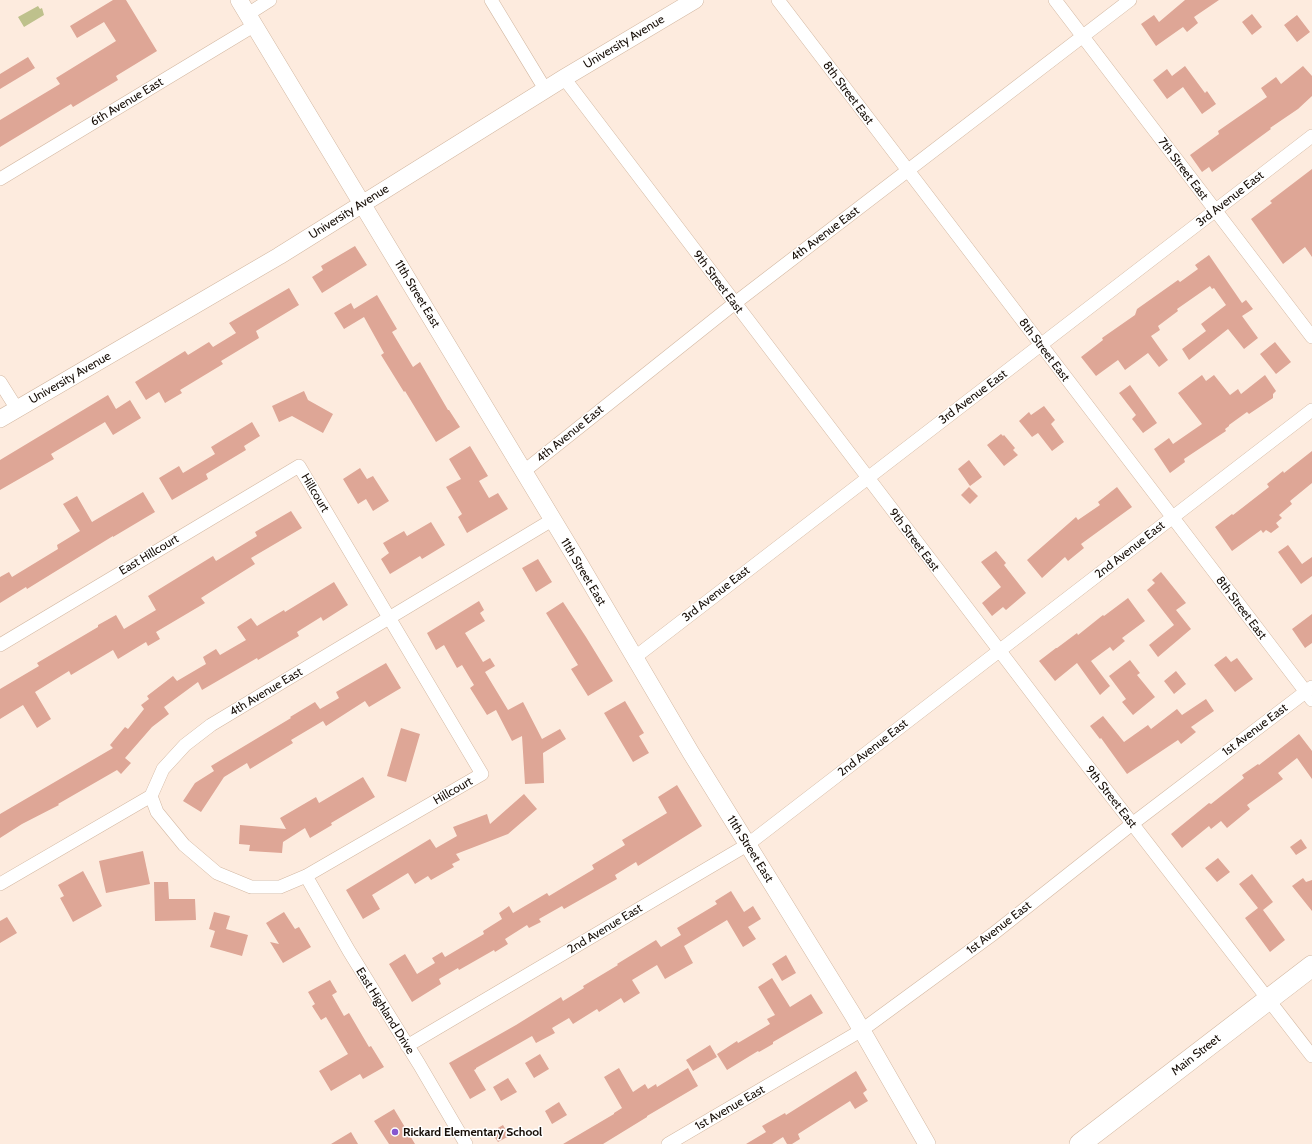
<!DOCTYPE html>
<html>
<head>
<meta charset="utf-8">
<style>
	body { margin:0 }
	canvas { display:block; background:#fdebde }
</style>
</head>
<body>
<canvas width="1312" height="1144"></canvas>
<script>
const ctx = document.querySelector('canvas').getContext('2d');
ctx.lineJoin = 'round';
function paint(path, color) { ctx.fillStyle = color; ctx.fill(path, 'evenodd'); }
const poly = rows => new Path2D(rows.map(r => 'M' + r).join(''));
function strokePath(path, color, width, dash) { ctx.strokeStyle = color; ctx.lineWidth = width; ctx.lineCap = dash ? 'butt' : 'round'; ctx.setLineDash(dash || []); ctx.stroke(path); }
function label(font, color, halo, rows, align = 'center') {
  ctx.font = font + ' Cabin,sans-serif'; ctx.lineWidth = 3; ctx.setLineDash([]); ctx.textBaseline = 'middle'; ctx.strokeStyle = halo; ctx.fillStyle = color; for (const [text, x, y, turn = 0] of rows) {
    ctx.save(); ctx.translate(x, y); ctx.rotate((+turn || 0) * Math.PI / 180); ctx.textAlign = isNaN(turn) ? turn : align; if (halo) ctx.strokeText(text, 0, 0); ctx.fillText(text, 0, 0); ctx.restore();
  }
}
paint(poly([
	[38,6,40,9,42,8,44,15,24,27,18,17]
]), '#bec18c');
paint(poly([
	[113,0,126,0,157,51,116,76,118,80,73,107,71,104,0,147,0,120,60,84,56,78,116,41,104,22,77,38,70,26],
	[1185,0,1219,0,1194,17,1198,23,1187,32,1183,27,1156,46,1141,24,1154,15,1159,22],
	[1252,14,1262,27,1252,35,1242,22],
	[1297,15,1310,32,1297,42,1284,25],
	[28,57,35,68,0,89,0,74],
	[1185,66,1205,93,1207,91,1216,104,1202,114,1183,87,1167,99,1153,80,1167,69,1172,76],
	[1303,66,1312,76,1312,96,1298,109,1270,128,1271,129,1212,172,1209,167,1202,172,1190,155,1219,134,1218,131,1267,97,1261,88,1276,77,1281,84],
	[1312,169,1312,257,1305,247,1283,264,1251,219,1272,203,1270,201],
	[355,246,367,265,322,293,312,277,323,270,321,266],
	[1209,255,1242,303,1246,300,1253,309,1242,316,1258,338,1244,349,1228,329,1189,360,1182,349,1206,331,1201,324,1226,305,1214,288,1212,289,1210,286,1177,309,1178,311,1158,326,1160,330,1151,336,1168,360,1159,367,1148,353,1125,370,1118,360,1096,376,1081,357,1103,340,1102,338,1135,315,1137,309,1178,280,1180,282,1198,269,1195,265],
	[289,288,299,305,256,331,259,338,221,361,223,364,180,390,182,393,165,403,159,392,146,400,135,382,185,351,188,355,209,342,213,347,236,333,229,323],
	[377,295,397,329,392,332,413,367,420,362,448,410,449,410,460,427,436,442,405,391,404,392,381,355,384,353,364,317,344,329,334,313,351,303,354,309],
	[1275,342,1291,362,1276,374,1260,354],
	[1202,375,1206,381,1214,375,1230,395,1238,389,1241,394,1265,375,1276,391,1273,394,1273,398,1249,414,1247,412,1229,425,1229,426,1225,429,1226,431,1184,459,1185,462,1170,473,1154,449,1169,438,1173,444,1202,424,1178,393],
	[1130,385,1157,423,1143,433,1132,419,1136,415,1119,393],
	[304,391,308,400,333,414,323,433,292,416,279,422,272,406],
	[108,395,116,409,130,400,141,418,113,435,105,422,51,454,54,459,0,490,0,460],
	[1044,406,1055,420,1051,424,1064,442,1052,451,1038,433,1032,437,1019,421,1029,412,1031,415],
	[252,422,260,436,244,446,246,450,206,474,208,479,172,500,159,478,179,466,183,473,215,454,211,447],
	[1001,434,1003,436,1004,435,1015,448,1013,450,1018,455,1004,466,987,445],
	[470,446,488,476,479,481,489,498,498,493,508,509,467,533,458,517,462,514,446,487,461,479,449,459],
	[1312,451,1312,483,1290,501,1292,504,1279,515,1282,518,1276,523,1279,527,1271,533,1266,530,1263,533,1261,530,1232,551,1215,527,1232,514,1233,515,1269,487,1267,484,1283,471,1284,473],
	[969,460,982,477,970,486,958,469],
	[360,468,367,479,373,476,389,501,373,511,366,499,358,504,343,479],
	[969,487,978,496,970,504,961,495],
	[1117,487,1132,507,1081,544,1084,548,1068,561,1065,557,1042,578,1027,560,1076,517,1078,520,1100,505,1098,502],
	[143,492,155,512,113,537,113,536,27,589,26,587,0,603,0,577,9,572,12,577,58,549,57,545,80,531,63,504,77,496,92,522],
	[291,511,302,528,251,558,255,564,201,598,205,603,156,632,160,639,148,646,146,642,118,659,113,650,71,675,69,671,35,692,51,719,37,728,23,705,0,719,0,689,39,666,37,663,98,627,98,625,116,615,124,629,156,610,148,596,213,556,216,561,257,536,255,532],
	[431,522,445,545,422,559,420,556,390,574,381,559,389,553,383,543,404,531,407,536],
	[1288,545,1302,564,1312,557,1312,576,1301,584,1278,552],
	[996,551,1006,563,1004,565,1026,593,1006,610,1003,607,992,616,982,603,1001,587,981,562],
	[538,559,552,582,536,592,522,568],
	[1161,572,1186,603,1176,610,1191,629,1158,657,1149,645,1174,625,1147,590,1155,583,1152,580],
	[334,582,348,605,323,621,321,617,297,632,299,636,258,660,257,658,202,690,198,682,164,707,169,714,152,727,125,758,131,763,121,774,117,770,58,804,59,805,22,824,0,838,0,814,113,748,110,745,125,727,128,729,144,709,141,705,149,699,147,696,173,676,177,681,206,664,203,657,216,649,220,655,246,640,237,627,251,618,257,626,284,610,285,612],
	[1128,598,1145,621,1122,638,1125,641,1113,651,1110,647,1091,661,1110,686,1100,695,1077,663,1055,681,1039,661,1056,648,1057,648,1077,633,1078,635,1103,615,1104,616],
	[479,601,484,610,480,613,485,621,465,633,483,662,490,658,495,666,485,672,508,710,523,702,542,739,560,729,566,739,543,753,544,783,525,784,522,736,512,741,496,710,487,715,470,688,474,685,462,665,457,668,444,645,436,650,427,633],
	[563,602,586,637,613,681,588,696,571,669,578,665,546,613],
	[1312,614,1312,643,1305,648,1292,629],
	[1226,656,1231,662,1237,658,1253,679,1235,692,1214,665],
	[1130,660,1140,673,1137,675,1155,697,1133,715,1122,702,1126,699,1109,676],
	[386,663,401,688,369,707,365,701,326,726,323,721,291,740,293,743,250,769,247,763,224,777,201,812,183,801,195,783,214,771,211,766,291,718,290,717,315,702,320,709,339,698,336,692],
	[1176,671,1186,684,1174,694,1164,681],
	[1206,699,1214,711,1191,727,1196,732,1181,744,1178,740,1127,774,1101,738,1100,739,1090,726,1103,716,1124,742,1148,725,1151,729,1177,709,1182,715],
	[625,701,644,733,639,736,649,753,633,762,604,713],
	[401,728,420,734,406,782,387,776],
	[1299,734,1312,751,1312,779,1297,758,1278,773,1283,779,1247,805,1250,809,1227,828,1221,821,1211,829,1209,826,1182,848,1171,834,1209,803,1211,804,1244,778,1242,775,1258,764,1259,765],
	[363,777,375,797,331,823,332,825,310,838,305,828,283,842,282,853,249,851,250,845,239,844,240,825,286,829,280,818,316,797,319,803],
	[677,785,702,826,638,866,636,862,615,875,617,879,564,909,562,906,539,919,541,922,529,928,527,925,505,939,508,944,495,952,494,950,459,970,458,968,439,979,441,984,412,1002,389,964,405,954,417,974,435,963,432,958,442,952,445,957,484,934,483,931,502,919,499,913,509,906,513,913,547,893,549,896,594,869,592,865,625,845,622,840,667,813,658,797],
	[524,794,537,809,508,834,456,854,460,860,452,864,454,867,431,880,428,876,415,884,408,873,372,895,380,909,363,919,346,890,430,839,436,848,457,836,453,827,487,814,490,824],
	[1301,839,1307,848,1296,855,1290,847],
	[143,851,150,884,106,893,99,861],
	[1218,858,1230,872,1217,882,1205,868],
	[83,871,102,906,73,922,60,898,64,896,58,885],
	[1252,874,1273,902,1263,910,1285,940,1270,952,1245,918,1258,908,1239,884],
	[1303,878,1306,882,1312,880,1312,911,1292,886],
	[154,882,168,882,169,899,195,899,196,920,155,921],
	[731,891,744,912,753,906,761,919,748,927,756,939,743,947,727,920,684,946,693,963,665,979,657,965,632,980,640,993,624,1003,621,998,599,1012,597,1009,573,1024,569,1018,552,1028,555,1033,536,1043,532,1036,476,1068,476,1069,474,1070,486,1090,470,1099,449,1063,516,1025,561,997,563,1001,584,988,583,986,618,965,617,964,656,940,661,947,681,935,677,928,717,904,715,901],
	[214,912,230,916,226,929,248,935,242,956,210,947,215,931,209,929],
	[284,912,295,929,299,927,311,947,283,963,270,942,279,944,266,923],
	[7,917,17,933,0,943,0,921],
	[786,955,796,973,782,981,772,964],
	[772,978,790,1007,811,994,823,1013,773,1042,773,1044,759,1052,758,1051,727,1070,717,1054,737,1041,738,1043,770,1024,767,1019,775,1015,758,987],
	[330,980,337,992,332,995,344,1016,349,1013,369,1047,371,1046,384,1067,363,1079,360,1074,331,1091,319,1071,348,1054,326,1017,321,1020,312,1006,315,1004,308,992],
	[710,1045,717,1057,693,1071,686,1060],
	[540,1054,549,1069,534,1078,525,1063],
	[619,1068,633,1092,645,1084,648,1089,656,1084,657,1087,688,1068,698,1086,647,1116,647,1117,603,1144,563,1144,614,1114,614,1113,622,1108,604,1077],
	[856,1071,867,1090,863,1093,868,1101,855,1109,850,1101,798,1134,800,1139,792,1144,787,1144,783,1137,772,1144,746,1144,766,1132,762,1126,785,1113,786,1115],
	[508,1078,517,1092,501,1101,493,1087],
	[559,1102,567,1115,552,1124,545,1111],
	[394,1109,415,1144,389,1144,374,1121],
	[503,1125,509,1136,498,1142,491,1132],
	[351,1132,358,1144,331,1144]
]), '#dea696');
const minor = poly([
	[491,0,545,89],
	[778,0,1312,700],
	[1055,0,1312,337],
	[248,14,270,0],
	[564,78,1066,738,1312,1056],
	[0,179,255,25],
	[0,382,17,409],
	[523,472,735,303,1130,0],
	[0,645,299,466,482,774,306,876,280,887,251,887,217,873,184,845,157,812,151,796],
	[634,658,1312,136],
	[306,876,349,951,419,1064,466,1144],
	[0,884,151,796,163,769,185,745,211,725,552,520],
	[407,1046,747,845,1312,410],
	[668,1144,862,1030,993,934,1132,824,1312,687]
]);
const tertiary = poly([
	[239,0,579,563,691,753,853,1015,927,1144],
	[0,419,279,256,564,78,695,0]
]);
const primary = poly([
	[1080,1144,1312,966]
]);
strokePath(minor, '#d3b8a2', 14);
strokePath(tertiary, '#d3b8a2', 18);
strokePath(primary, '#d3b8a2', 22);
strokePath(minor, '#fff', 13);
strokePath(tertiary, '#fff', 17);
strokePath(primary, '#fff', 21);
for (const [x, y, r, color] of [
	[395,1132,4,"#8557d0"]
]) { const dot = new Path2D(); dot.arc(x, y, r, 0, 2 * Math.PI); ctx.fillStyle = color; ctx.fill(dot); strokePath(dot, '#fff', 1.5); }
label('12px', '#170e07', '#fff', [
	["University Avenue",624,42,-31],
	["8th Street East",848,93,53],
	["6th Avenue East",127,102,-31],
	["7th Street East",1183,169,53],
	["3rd Avenue East",1230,199,-38],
	["University Avenue",349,212,-32],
	["4th Avenue East",825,234,-37],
	["9th Street East",718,282,53],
	["11th Street East",417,294,59],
	["8th Street East",1044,350,53],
	["University Avenue",70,378,-30],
	["3rd Avenue East",973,397,-37],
	["4th Avenue East",570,434,-39],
	["Hillcourt",315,493,59],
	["9th Street East",914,540,53],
	["2nd Avenue East",1130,550,-38],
	["East Hillcourt",149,555,-31],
	["11th Street East",583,572,59],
	["3rd Avenue East",716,594,-38],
	["8th Street East",1241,608,53],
	["4th Avenue East",266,692,-31],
	["1st Avenue East",1255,730,-37],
	["2nd Avenue East",873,748,-38],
	["Hillcourt",453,791,-30],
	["9th Street East",1111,797,52],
	["11th Street East",750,849,58],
	["1st Avenue East",999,928,-38],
	["2nd Avenue East",605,929,-31],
	["East Highland Drive",385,1011,58],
	["Main Street",1196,1055,-38],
	["1st Avenue East",730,1108,-30]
]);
label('bold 12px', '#170e07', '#fff', [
	["Rickard Elementary School",403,1132]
], 'left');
</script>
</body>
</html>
